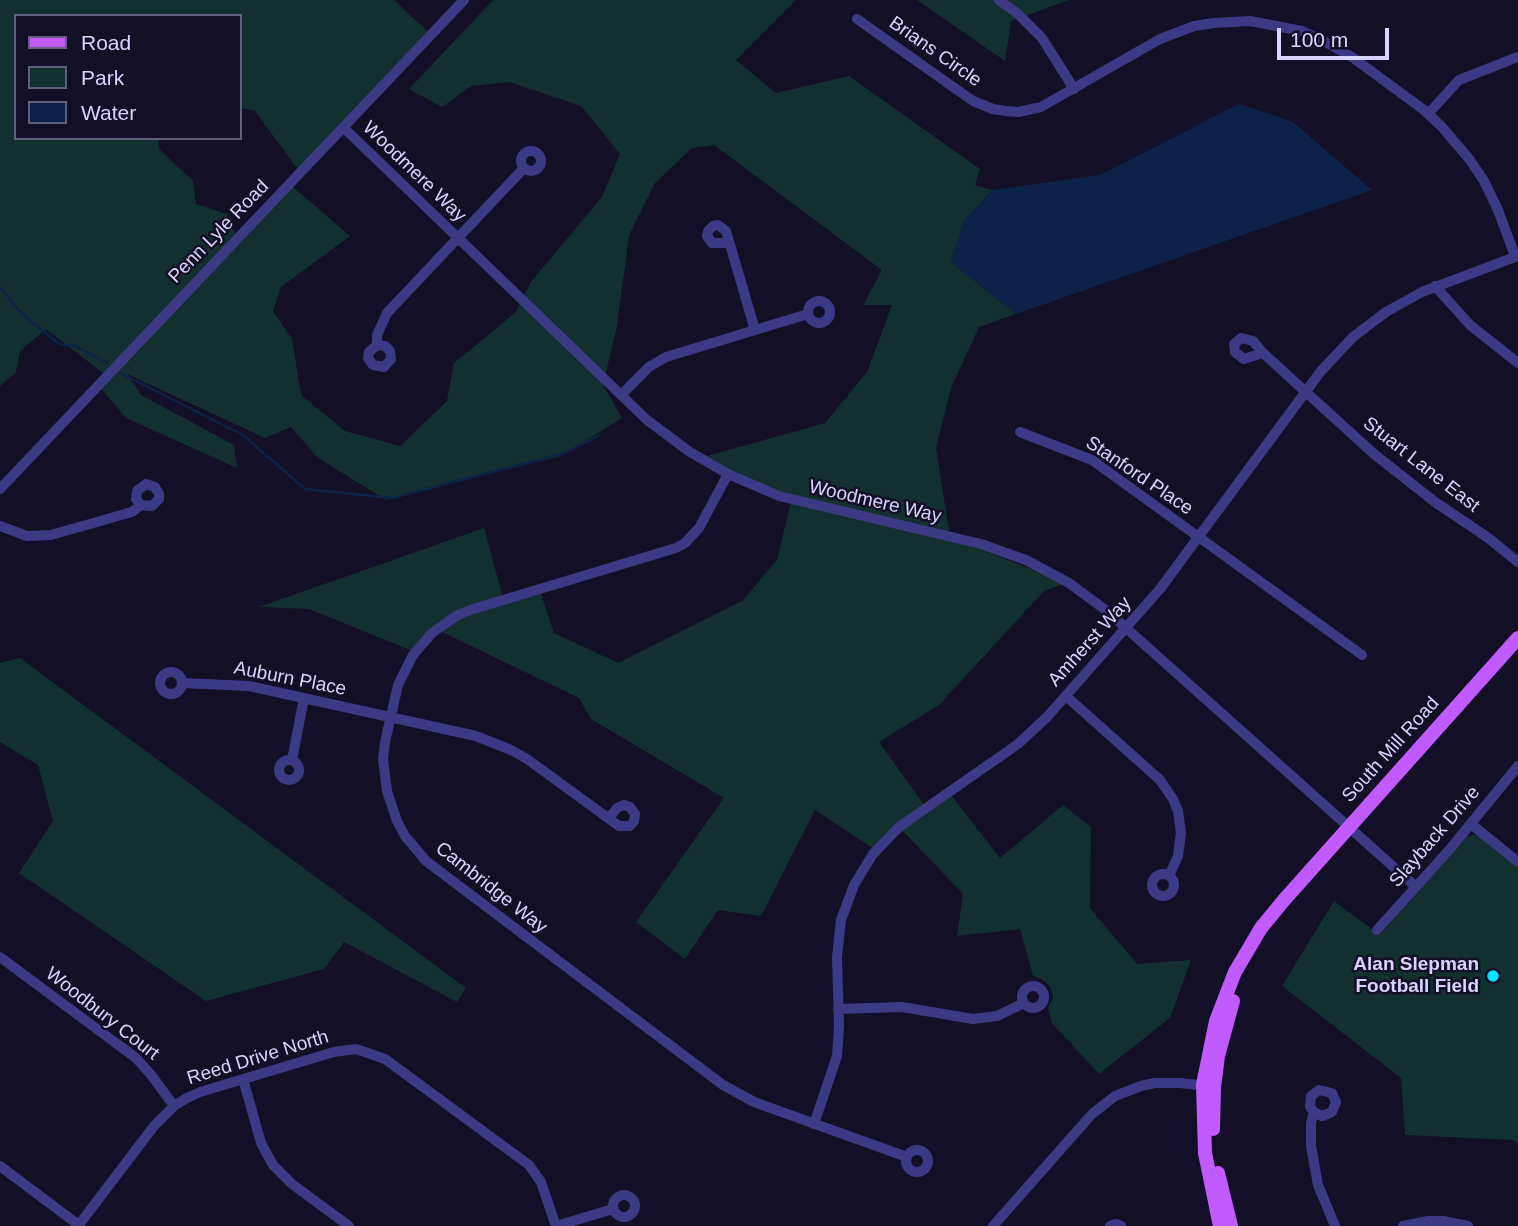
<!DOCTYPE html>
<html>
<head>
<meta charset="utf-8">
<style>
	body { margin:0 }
	#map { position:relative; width:1518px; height:1226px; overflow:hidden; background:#130f26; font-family:Arial,sans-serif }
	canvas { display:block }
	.legend { position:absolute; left:14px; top:14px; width:228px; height:126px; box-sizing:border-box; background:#130f26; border:2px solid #625e7d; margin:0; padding:9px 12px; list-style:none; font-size:21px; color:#d9d4ff }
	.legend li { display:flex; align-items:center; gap:14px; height:35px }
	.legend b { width:35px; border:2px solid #625e7d }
	.scale { position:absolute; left:1277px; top:28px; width:112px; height:32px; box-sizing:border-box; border:4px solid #d9d4ff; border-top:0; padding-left:9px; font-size:21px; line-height:24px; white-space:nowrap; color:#d9d4ff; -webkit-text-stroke:5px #130f26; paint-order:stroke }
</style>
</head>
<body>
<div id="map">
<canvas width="1518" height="1226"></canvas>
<ul class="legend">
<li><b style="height:9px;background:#c25bff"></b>Road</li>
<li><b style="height:19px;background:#12302f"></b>Park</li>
<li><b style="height:19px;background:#0c2248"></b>Water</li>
</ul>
<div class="scale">100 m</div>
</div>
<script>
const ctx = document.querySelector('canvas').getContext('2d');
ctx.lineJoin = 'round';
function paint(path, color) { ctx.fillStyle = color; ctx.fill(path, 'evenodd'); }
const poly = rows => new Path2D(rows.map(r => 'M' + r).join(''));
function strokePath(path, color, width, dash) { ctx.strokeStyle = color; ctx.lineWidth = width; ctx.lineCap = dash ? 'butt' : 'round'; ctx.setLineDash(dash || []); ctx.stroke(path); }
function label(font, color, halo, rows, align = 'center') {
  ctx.font = font + ' Arial,sans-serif'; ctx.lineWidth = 5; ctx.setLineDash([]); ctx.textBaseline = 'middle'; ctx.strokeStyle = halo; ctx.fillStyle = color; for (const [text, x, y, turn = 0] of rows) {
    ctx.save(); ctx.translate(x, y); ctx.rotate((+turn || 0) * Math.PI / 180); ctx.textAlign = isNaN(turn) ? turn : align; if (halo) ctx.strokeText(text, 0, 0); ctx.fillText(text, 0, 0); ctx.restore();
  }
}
paint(poly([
	[0,0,394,0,427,31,302,175,255,111,240,108,240,16,16,16,16,138,158,138,159,149,193,181,196,204,227,214,238,240,292,186,350,236,281,287,273,311,292,339,301,395,345,431,400,446,447,401,454,363,516,312,530,283,602,197,620,154,581,106,509,82,471,86,442,107,409,89,493,0,796,0,736,60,776,93,849,76,980,169,975,185,993,190,964,221,951,262,1016,314,979,327,951,388,936,448,950,537,1066,583,1044,591,939,705,879,742,925,806,948,791,1000,858,1063,805,1091,827,1090,908,1137,964,1191,960,1170,1018,1099,1074,1052,1023,1048,1008,1053,999,1051,988,1043,980,1033,976,1020,929,957,936,963,894,899,827,877,851,815,810,761,916,718,910,685,959,636,922,724,798,591,719,579,698,438,630,415,652,309,609,259,607,484,528,503,598,540,591,554,633,618,663,742,601,777,560,791,502,700,458,825,423,867,372,892,305,863,305,882,270,714,145,692,148,655,183,629,235,617,326,603,385,622,418,561,456,386,500,318,458,291,427,265,438,127,374,141,395,234,445,237,468,126,418,97,384,104,374,46,329,20,351,16,372,0,386],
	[917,0,1069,0,1011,21,1005,61],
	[20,658,466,988,457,1002,344,942,324,969,206,1001,19,873,53,821,38,765,0,742,0,663],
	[1474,835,1480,837,1518,868,1518,1144,1513,1140,1405,1135,1401,1078,1282,986,1334,901,1380,935,1467,836]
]), '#12302f');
paint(poly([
	[1239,104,1293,122,1372,190,1016,314,951,262,964,220,993,190,1100,175]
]), '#0c2248');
strokePath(poly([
	[0,287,20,312,59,344,75,346,107,363],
	[120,373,243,435,305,489,392,498,565,453,600,435]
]), '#0c2248', 2.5);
strokePath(poly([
	[999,0,1017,13,1042,38,1074,89],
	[857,19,973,101,993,109,1006,111,1018,112,1041,107,1160,39,1194,26,1214,23,1250,21,1302,31,1320,39,1352,57,1424,110,1442,127,1470,160,1484,181,1498,210,1515,256],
	[1428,114,1459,80,1518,57],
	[343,127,647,420,690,452,728,474,779,496,981,544,1026,560,1069,583,1107,611,1416,887],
	'521 161a10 10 0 1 1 20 0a10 10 0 1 1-20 0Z',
	[729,243,712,243,707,236,708,231,713,226,718,225,726,231,755,330],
	[1435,286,1470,325,1518,363],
	'808 312a11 11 0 1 1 22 0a11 11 0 1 1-22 0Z',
	[377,345,385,346,390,351,391,359,384,367,373,365,368,358,369,352,377,345,377,335,387,313,524,168],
	[1263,353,1244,359,1235,352,1234,344,1241,338,1253,341,1263,353,1374,454,1435,502,1487,537,1518,562],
	[621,395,649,367,666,357,808,314],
	[1020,432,1092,460,1362,655],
	[728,474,699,528,685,543,676,548,470,610,456,616,432,633,413,655,398,685,385,742,383,759,387,791,397,821,405,836,426,861,723,1085,754,1102,907,1157],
	[0,489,464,0],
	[0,526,27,536,51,535,132,512,141,505,152,506,159,499,159,494,155,487,146,484,137,491,136,499,141,505],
	'160 683a11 11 0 1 1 22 0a11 11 0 1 1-22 0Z',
	[182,683,249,686,476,736,511,750,527,759,619,826,630,826,634,821,635,814,630,807,624,805,617,808,609,818],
	[1066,696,1160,780,1173,799,1178,811,1181,833,1178,856,1169,876],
	'279 770a10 10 0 1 1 20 0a10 10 0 1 1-20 0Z',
	[292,760,304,698],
	[1471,824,1518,862],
	'1152 885a11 11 0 1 1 22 0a11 11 0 1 1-22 0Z',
	[1377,930,1450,849,1518,766],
	[0,957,136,1058,152,1076,174,1106],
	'1022 997a11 11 0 1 1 22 0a11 11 0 1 1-22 0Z',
	[838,1009,902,1007,973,1019,997,1016,1024,1003],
	[243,1079,261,1143,273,1165,292,1184,349,1226],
	[1314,1112,1322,1116,1332,1112,1336,1102,1332,1093,1319,1090,1311,1096,1310,1107,1314,1112,1311,1123,1311,1146,1318,1185,1335,1226],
	[814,1124,837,1056,839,1026,837,957,841,920,854,885,873,854,899,827,1018,744,1047,717,1160,589,1321,371,1353,337,1386,312,1422,292,1518,256],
	'906 1161a11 11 0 1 1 22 0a11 11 0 1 1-22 0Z',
	[0,1166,80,1226],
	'613 1206a11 11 0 1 1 22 0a11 11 0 1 1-22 0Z',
	[78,1226,154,1126,174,1106,187,1098,200,1092,334,1052,356,1049,385,1059,529,1165,541,1182,556,1226],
	[556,1226,613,1209],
	[993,1226,1092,1114,1115,1096,1141,1086,1155,1083,1180,1083,1207,1086],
	[1110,1226,1116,1224,1121,1226],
	[1403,1226,1428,1221,1443,1221,1468,1226]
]), '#3d3a85', 10);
strokePath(poly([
	[1213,1129,1214,1087,1218,1056,1233,1001],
	[1218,1173,1231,1226],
	[1220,1226,1205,1153,1203,1085,1216,1021,1235,972,1261,928,1284,900,1518,638]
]), '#c25bff', 14);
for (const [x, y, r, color] of [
	[1493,976,7,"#00e5ff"]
]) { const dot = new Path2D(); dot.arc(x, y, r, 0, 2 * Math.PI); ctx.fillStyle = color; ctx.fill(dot); strokePath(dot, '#130f26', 2.5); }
label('19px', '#d9d4ff', '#130f26', [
	["Brians Circle",935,52,35],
	["Woodmere Way",414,172,44],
	["Penn Lyle Road",219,232,-46],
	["Stuart Lane East",1421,465,38],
	["Stanford Place",1139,476,34],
	["Woodmere Way",875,502,13],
	["Amherst Way",1090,642,-48],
	["Auburn Place",290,679,11],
	["South Mill Road",1391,750,-48],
	["Slayback Drive",1435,837,-49],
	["Cambridge Way",491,888,38],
	["Woodbury Court",102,1014,38],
	["Reed Drive North",258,1058,-17]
]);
label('bold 19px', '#d9d4ff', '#130f26', [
	["Alan Slepman",1479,965],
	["Football Field",1479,987]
], 'right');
</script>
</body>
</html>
